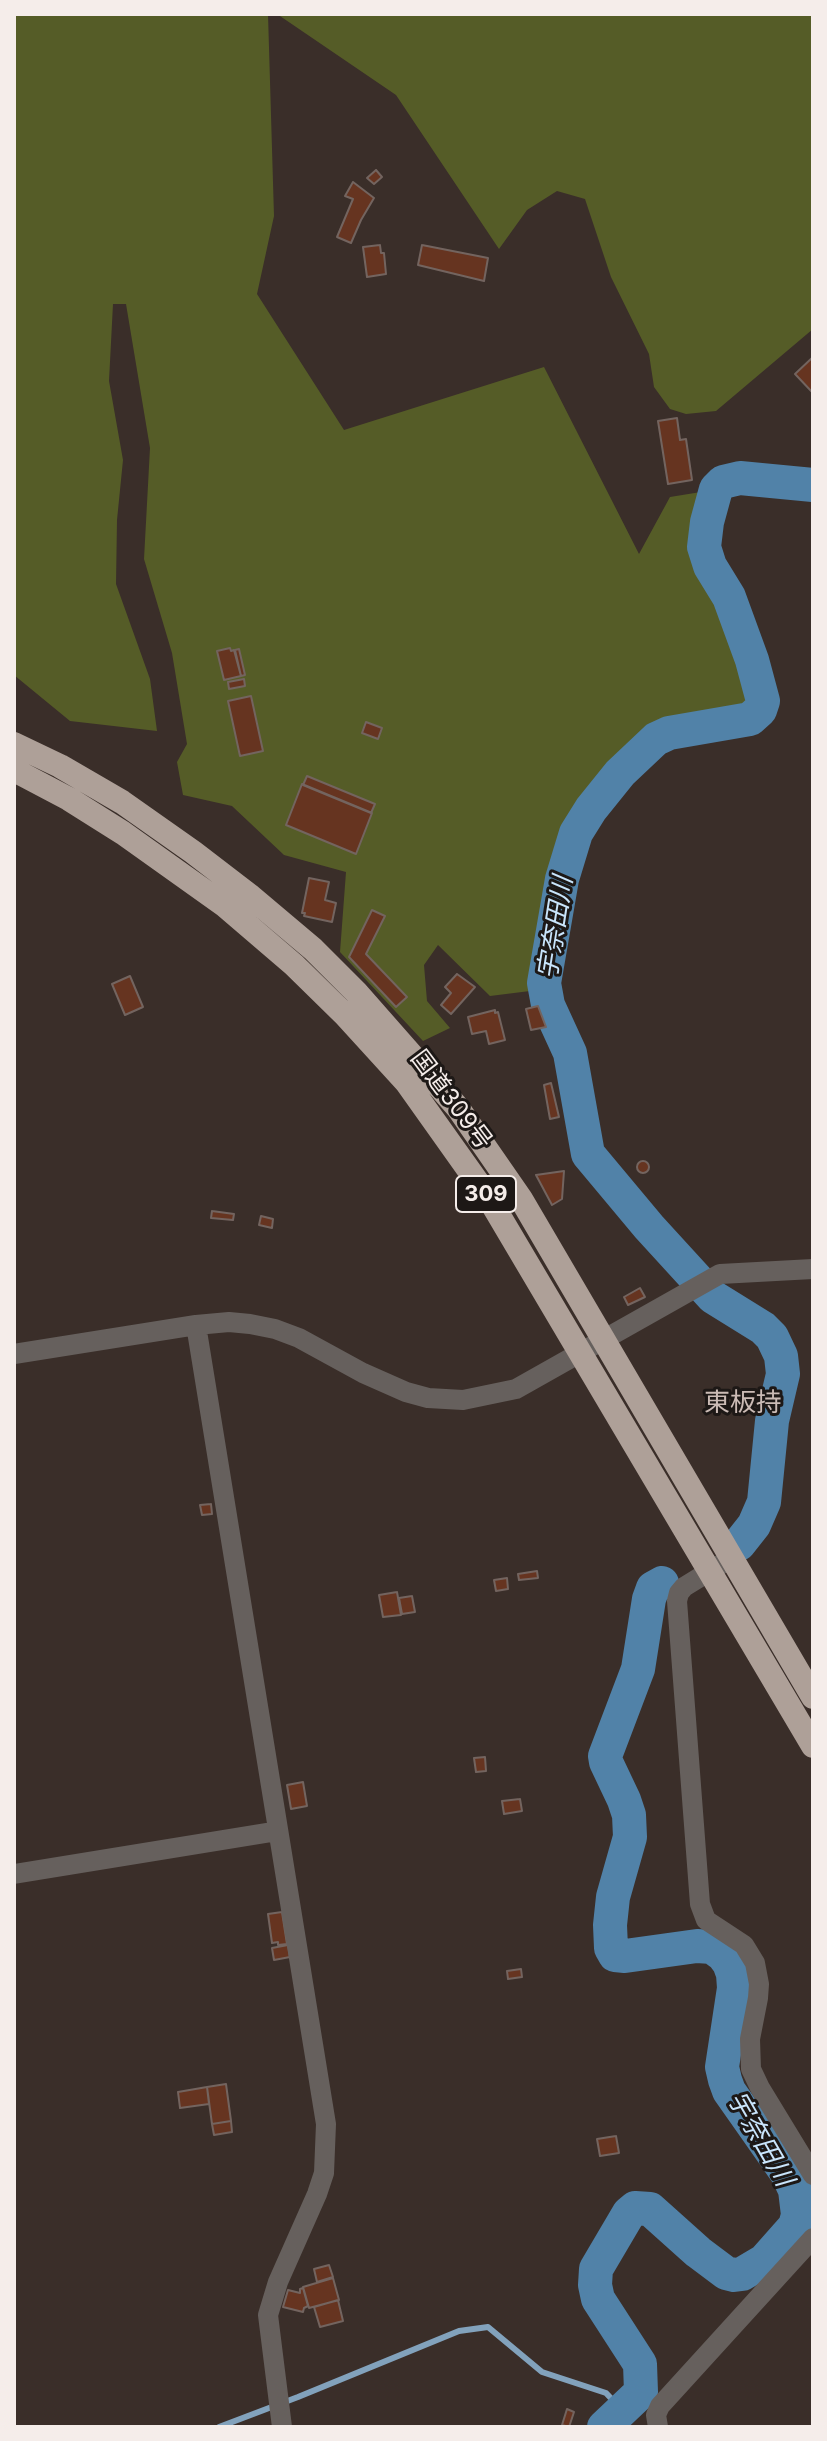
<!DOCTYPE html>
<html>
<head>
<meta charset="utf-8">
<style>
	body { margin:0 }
	#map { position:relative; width:827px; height:2441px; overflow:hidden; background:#3a2e29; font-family:Inter,sans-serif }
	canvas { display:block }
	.frame { position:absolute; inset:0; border:16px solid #f5edea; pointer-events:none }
</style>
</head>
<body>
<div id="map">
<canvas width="827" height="2441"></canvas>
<div class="frame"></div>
</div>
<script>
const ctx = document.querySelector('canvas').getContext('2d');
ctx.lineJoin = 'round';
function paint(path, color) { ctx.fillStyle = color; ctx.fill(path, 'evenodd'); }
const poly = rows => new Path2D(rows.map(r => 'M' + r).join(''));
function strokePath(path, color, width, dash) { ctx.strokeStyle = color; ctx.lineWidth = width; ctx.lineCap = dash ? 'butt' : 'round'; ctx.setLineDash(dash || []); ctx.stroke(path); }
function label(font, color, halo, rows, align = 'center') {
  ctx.font = font + ' Inter,"Noto Sans JP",sans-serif'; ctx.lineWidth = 6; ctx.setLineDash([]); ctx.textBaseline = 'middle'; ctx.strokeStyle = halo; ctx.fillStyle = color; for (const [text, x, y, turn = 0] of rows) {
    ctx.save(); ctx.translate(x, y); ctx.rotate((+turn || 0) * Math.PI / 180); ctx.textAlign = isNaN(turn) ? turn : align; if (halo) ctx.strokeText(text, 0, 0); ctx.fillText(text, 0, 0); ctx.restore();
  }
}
paint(poly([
	[14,14,268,14,274,216,257,294,344,430,544,367,639,554,670,497,707,491,710,506,700,522,697,539,704,581,752,666,764,695,760,706,750,723,668,741,600,802,573,840,555,933,554,988,490,996,438,945,424,965,427,1001,450,1028,423,1041,340,952,346,872,284,855,232,806,183,795,177,762,187,744,172,653,144,559,150,448,126,304,113,304,109,381,123,460,117,520,116,584,150,679,157,731,70,721,14,675],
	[277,14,813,14,813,329,716,411,686,414,670,409,654,387,649,354,611,277,585,199,557,191,527,210,499,249,396,95]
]), '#555c27');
strokePath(poly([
	[219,2427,298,2397,459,2331,488,2327,542,2372,606,2393,623,2411]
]), '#82a2bc', 6);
strokePath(poly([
	[739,1544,754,1525,764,1502,772,1421,783,1374,781,1356,772,1337,763,1328,713,1297,649,1227,588,1154,570,1053,548,1005,544,983,562,879,576,833,591,809,620,773,656,739,669,733,750,719,760,710,763,701,752,660,729,597,710,566,704,547,707,522,716,489,723,482,740,478,813,485],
	[604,2427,641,2392,640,2364,598,2299,595,2285,596,2269,629,2213,635,2208,650,2209,698,2252,726,2273,734,2275,742,2274,764,2261,795,2226,798,2215,795,2190,788,2175,729,2091,725,2080,722,2067,734,1988,733,1974,729,1963,723,1955,712,1947,697,1946,625,1956,615,1955,611,1948,610,1925,613,1897,630,1837,629,1815,624,1800,606,1762,605,1756,638,1669,649,1599,653,1588,662,1583]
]), '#5182a8', 34);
const building = poly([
	[376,170,382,177,374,184,367,178,376,170],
	[353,182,374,198,361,220,351,243,337,237,353,199,345,196,353,182],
	[380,245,381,253,384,253,386,274,367,277,363,247,380,245],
	[422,245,488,258,484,281,418,265,422,245],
	[813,357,813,393,795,374,813,357],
	[677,418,680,440,686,439,692,480,668,484,658,421,677,418],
	[230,648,231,651,234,650,241,676,224,680,217,651,230,648],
	[239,649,245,675,241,676,235,650,239,649],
	[244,679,245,686,229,689,228,682,244,679],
	[251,696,263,751,240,756,228,701,251,696],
	[366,722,382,728,378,739,362,733,366,722],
	[307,776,375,804,371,813,303,785,307,776],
	[302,784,372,813,356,854,286,825,302,784],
	[309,878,329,882,325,900,336,903,332,922,304,916,305,913,302,913,309,878],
	[372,910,385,916,366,954,407,997,396,1007,349,957,372,910],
	[457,974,475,987,451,1014,441,1005,451,993,445,987,457,974],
	[130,976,143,1007,125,1015,112,984,130,976],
	[538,1006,546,1027,531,1030,526,1009,538,1006],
	[495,1010,495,1013,498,1012,505,1040,489,1044,486,1031,472,1034,468,1017,495,1010],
	[551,1083,559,1117,550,1119,544,1085,551,1083],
	'637 1167a6 6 0 1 1 12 0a6 6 0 1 1-12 0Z',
	[564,1171,562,1199,552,1205,536,1175,564,1171],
	[212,1211,234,1214,233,1220,211,1218,212,1211],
	[261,1216,273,1219,272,1228,259,1225,261,1216],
	[640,1288,645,1297,628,1305,624,1297,640,1288],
	[211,1504,212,1514,202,1515,200,1505,211,1504],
	[537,1571,538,1578,519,1580,518,1574,537,1571],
	[507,1578,508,1589,496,1591,494,1580,507,1578],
	[397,1592,401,1615,383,1617,379,1595,397,1592],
	[412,1596,415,1612,402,1614,399,1598,412,1596],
	[485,1757,486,1771,476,1772,474,1758,485,1757],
	[303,1782,307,1806,291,1809,287,1785,303,1782],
	[520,1799,522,1811,504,1814,502,1801,520,1799],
	[282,1912,287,1944,278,1945,278,1942,272,1943,268,1914,282,1912],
	[288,1945,290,1957,274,1960,272,1948,288,1945],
	[521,1969,522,1977,508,1979,507,1971,521,1969],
	[226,2084,231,2121,212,2124,207,2087,226,2084],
	[207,2087,209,2104,180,2108,178,2092,207,2087],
	[231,2121,232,2132,214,2135,212,2124,231,2121],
	[616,2136,619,2153,600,2156,597,2139,616,2136],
	[329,2265,333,2277,317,2282,314,2269,329,2265],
	[333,2278,339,2300,309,2308,303,2287,333,2278],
	[303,2288,308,2306,304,2308,303,2312,283,2307,288,2290,300,2293,300,2289,303,2288],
	[338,2300,343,2321,320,2327,314,2307,338,2300],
	[567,2409,574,2412,569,2427,562,2425,567,2409]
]);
paint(building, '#663420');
strokePath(building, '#73645f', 2);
strokePath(poly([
	[196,1325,326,2124,324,2173,317,2194,278,2282,268,2315,282,2427],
	[14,1354,196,1325,229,1322,250,1324,275,1329,299,1338,363,1373,406,1392,428,1398,463,1400,516,1389,720,1274,813,1269],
	[723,1563,684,1587,679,1593,677,1601,700,1904,706,1920,744,1945,755,1963,759,1984,758,1998,750,2039,751,2069,760,2088,813,2175],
	[14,1874,278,1831],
	[658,2427,656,2415,660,2406,813,2238]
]), '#66605d', 20);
strokePath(poly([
	[14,744,60,766,122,802,193,852,249,895,313,949,356,992,458,1108,521,1199,813,1697],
	[14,770,69,799,123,833,224,905,294,965,345,1015,407,1083,488,1197,813,1746]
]), '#aea098', 24);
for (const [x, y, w] of [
	[486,1194,60]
]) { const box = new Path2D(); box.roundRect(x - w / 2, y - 18, w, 36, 6); ctx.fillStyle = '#1d1816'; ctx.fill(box); strokePath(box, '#f5edea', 2); }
label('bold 22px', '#f5edea', null, [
	["309",486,1194]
]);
label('24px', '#f5edea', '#1d1816', [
	["国道309号",451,1100,53]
]);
label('italic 26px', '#c9e5fc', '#1d1816', [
	["宇奈田川",556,928,-81],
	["宇奈田川",760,2139,60]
]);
label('26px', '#cbbbb5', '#1d1816', [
	["東板持",743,1403]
]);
</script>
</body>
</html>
